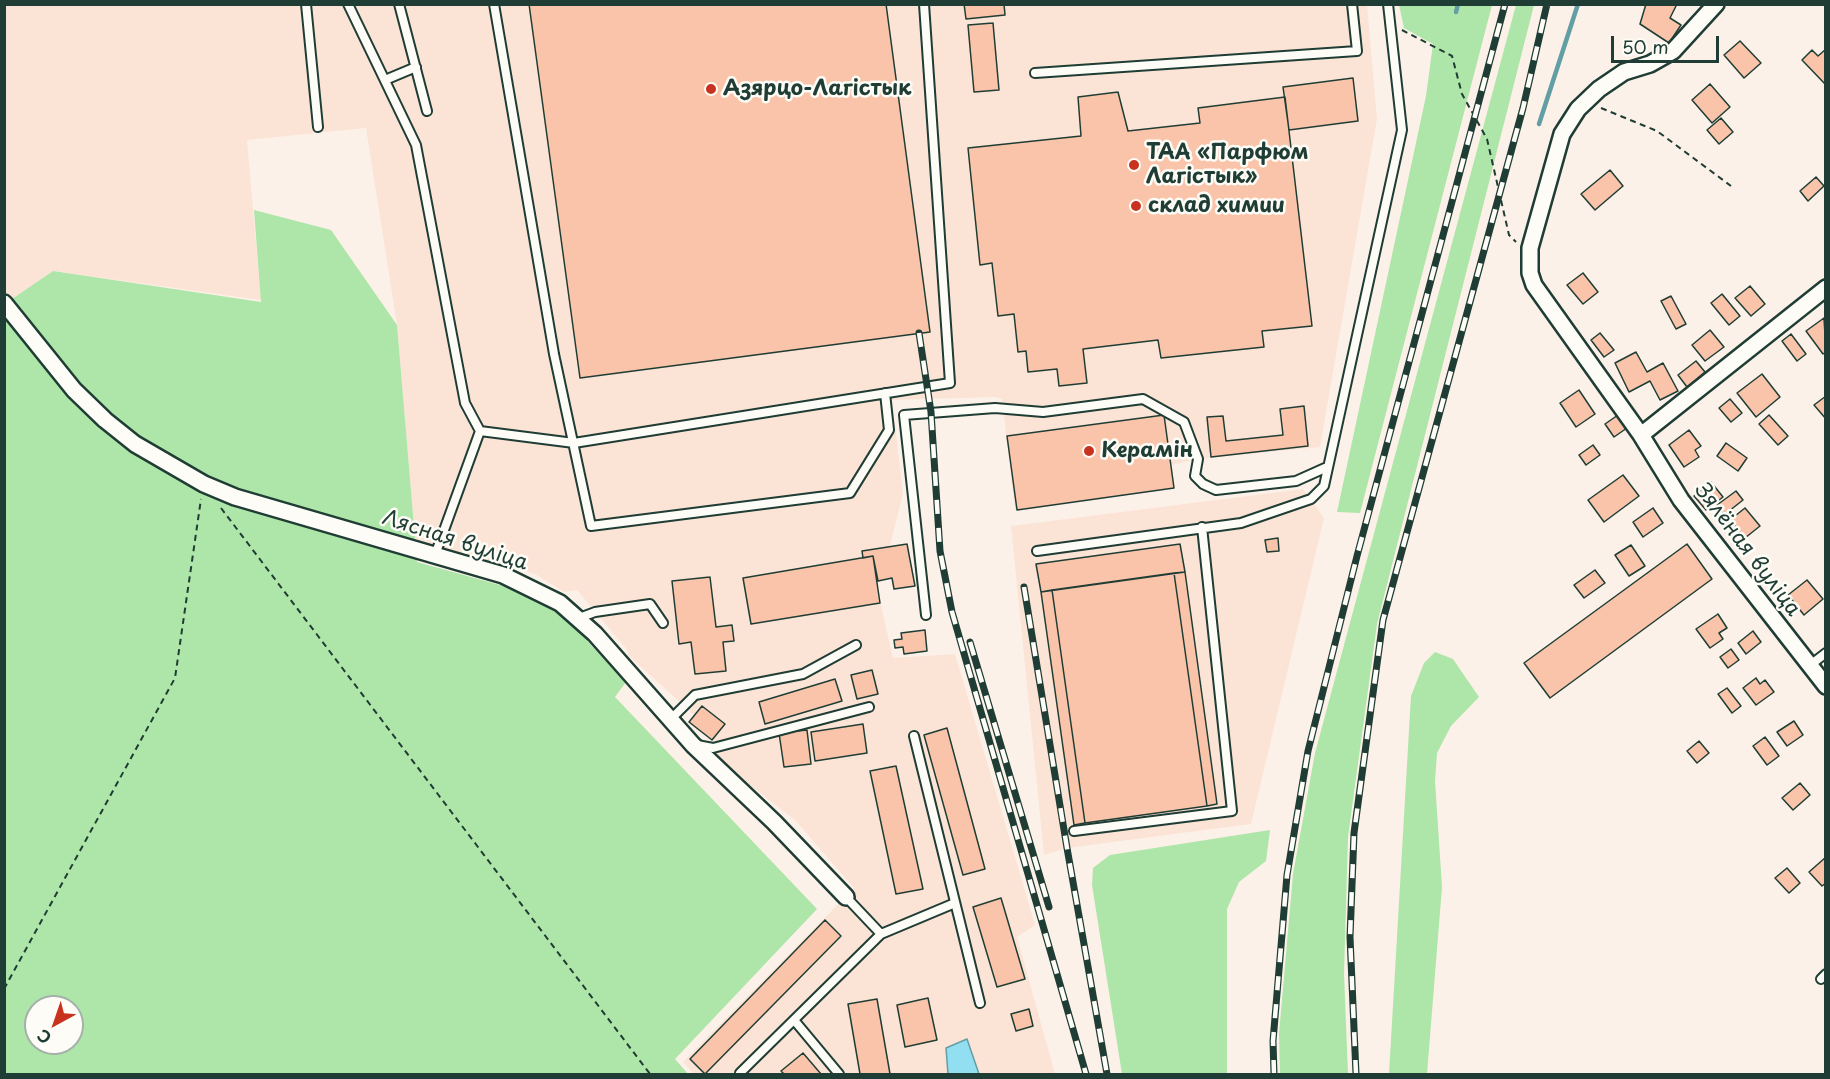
<!DOCTYPE html>
<html>
<head>
<meta charset="utf-8">
<style>
	body { margin:0 }
	#map { position:relative; width:1830px; height:1079px; overflow:hidden; background:#fcf1e8; font-family:"Playpen Sans",sans-serif }
	canvas { display:block }
	.frame { position:absolute; inset:0; border:6px solid #1f3d34; pointer-events:none }
	.north { position:absolute; left:24px; top:995px; width:60px; height:60px; box-sizing:border-box; background:#fdfcf7; border:2px solid #a4b0a9; border-radius:50%; rotate:220deg; font-size:16px; font-weight:700; line-height:24px; text-align:center; color:#1f3d34 }
	.north::after { content:''; display:block; margin:auto; width:21px; height:27px; background:#c8321e; clip-path:polygon(50% 0,100% 100%,50% 72%,0 100%) }
	.scale { position:absolute; left:1611px; top:36px; width:108px; height:27px; box-sizing:border-box; border:3px solid #1f3d34; border-top:0; padding-left:8px; font-size:18px; line-height:21px; white-space:nowrap; color:#1f3d34; -webkit-text-stroke:4px #fdfcf7; paint-order:stroke }
</style>
</head>
<body>
<div id="map">
<canvas width="1830" height="1079"></canvas>
<div class="frame"></div>
<div class="north">С</div>
<div class="scale">50 m</div>
</div>
<script>
const ctx = document.querySelector('canvas').getContext('2d');
ctx.lineJoin = 'round';
function paint(path, color) { ctx.fillStyle = color; ctx.fill(path, 'evenodd'); }
const poly = rows => new Path2D(rows.map(r => 'M' + r).join(''));
function strokePath(path, color, width, dash) { ctx.strokeStyle = color; ctx.lineWidth = width; ctx.lineCap = dash ? 'butt' : 'round'; ctx.setLineDash(dash || []); ctx.stroke(path); }
function label(font, color, halo, rows, align = 'center') {
  ctx.font = font + ' "Playpen Sans",sans-serif'; ctx.lineWidth = 5; ctx.setLineDash([]); ctx.textBaseline = 'middle'; ctx.strokeStyle = halo; ctx.fillStyle = color; for (const [text, x, y, turn = 0] of rows) {
    ctx.save(); ctx.translate(x, y); ctx.rotate((+turn || 0) * Math.PI / 180); ctx.textAlign = isNaN(turn) ? turn : align; if (halo) ctx.strokeText(text, 0, 0); ctx.fillText(text, 0, 0); ctx.restore();
  }
}
paint(poly([
	[4,5,1367,5,1377,119,1320,447,1198,459,1171,465,1174,488,1015,510,1002,399,995,397,892,400,903,494,890,546,863,551,864,558,873,556,880,601,893,658,955,654,1035,925,1017,937,1055,1074,694,1074,683,1062,854,888,795,820,708,753,717,742,689,722,694,715,628,655,628,651,577,590,564,592,535,574,415,539,397,325,366,128,247,140,261,300,53,271,12,299,4,294],
	[1303,489,1324,518,1251,824,1067,848,1044,855,1011,526]
]), '#fbe4d5');
paint(poly([
	[1399,5,1492,5,1360,513,1337,512,1426,96,1433,44,1404,28],
	[1516,5,1534,5,1377,624,1348,837,1344,974,1348,1074,1280,1074,1279,1034,1293,874,1315,753],
	[254,210,331,230,397,325,417,562,525,592,559,611,626,682,615,697,817,909,675,1059,688,1074,5,1074,4,294,12,299,53,271,261,302],
	[36,1007,72,1007,72,1043,36,1043],
	[1435,652,1453,659,1479,697,1451,726,1437,753,1435,781,1442,887,1427,1074,1389,1074,1411,696,1424,663],
	[1270,830,1266,861,1239,882,1227,909,1227,1074,1122,1074,1092,885,1093,868,1110,855]
]), '#aee5a8');
const water = poly([
	[967,1039,979,1074,948,1074,946,1048,967,1039]
]);
paint(water, '#91dff0');
strokePath(water, '#639ea5', 1.5);
strokePath(poly([
	[1456,12,1458,4],
	[1539,124,1578,4]
]), '#639ea5', 4.5);
const building = poly([
	[529,4,886,4,930,332,580,378,529,4],
	[964,4,1004,4,1005,15,966,19,964,4],
	[1646,4,1677,4,1670,18,1681,25,1669,43,1640,24,1646,4],
	[993,23,999,90,974,92,968,25,993,23],
	[1740,41,1761,63,1744,78,1724,55,1740,41],
	[1826,49,1826,84,1825,84,1802,60,1812,50,1818,56,1826,49],
	[1353,78,1358,121,1289,130,1283,87,1353,78],
	[1710,84,1730,107,1712,123,1692,100,1710,84],
	[1118,92,1128,131,1200,123,1198,108,1285,97,1312,326,1262,331,1264,347,1161,358,1158,340,1083,349,1087,383,1059,386,1057,369,1028,372,1026,351,1018,352,1014,314,998,316,992,263,980,265,968,148,1081,136,1078,97,1118,92],
	[1721,118,1733,132,1719,144,1707,130,1721,118],
	[1610,170,1623,186,1595,210,1581,194,1610,170],
	[1816,177,1824,186,1808,201,1800,191,1816,177],
	[1583,273,1598,292,1583,304,1567,285,1583,273],
	[1750,286,1765,304,1751,316,1735,298,1750,286],
	[1722,294,1740,316,1729,325,1711,303,1722,294],
	[1671,296,1686,324,1676,329,1661,301,1671,296],
	[1824,318,1826,352,1823,354,1806,331,1824,318],
	[1710,330,1724,347,1705,361,1692,345,1710,330],
	[1600,333,1614,350,1604,357,1591,340,1600,333],
	[1791,334,1806,354,1797,361,1782,341,1791,334],
	[1636,352,1647,372,1663,363,1678,391,1660,400,1650,381,1629,392,1615,363,1636,352],
	[1696,361,1705,372,1687,387,1678,375,1696,361],
	[1762,374,1780,397,1756,417,1737,393,1762,374],
	[1579,390,1595,414,1576,427,1560,403,1579,390],
	[1826,396,1826,419,1814,405,1826,396],
	[1730,399,1742,413,1731,422,1719,408,1730,399],
	[1304,406,1308,446,1211,457,1207,417,1223,416,1226,441,1283,435,1280,409,1304,406],
	[1164,415,1174,488,1017,510,1007,436,1164,415],
	[1618,415,1627,428,1614,437,1605,424,1618,415],
	[1769,415,1788,436,1778,445,1759,424,1769,415],
	[1689,430,1701,446,1695,450,1699,457,1684,467,1669,445,1689,430],
	[1726,443,1747,458,1738,471,1717,456,1726,443],
	[1593,445,1600,455,1586,465,1579,455,1593,445],
	[1623,475,1639,496,1604,522,1588,500,1623,475],
	[1711,482,1723,497,1706,510,1694,496,1711,482],
	[1736,491,1743,500,1724,515,1717,505,1736,491],
	[1653,508,1663,523,1643,537,1633,522,1653,508],
	[1745,508,1760,526,1745,538,1730,520,1745,508],
	[1278,538,1279,551,1267,552,1265,540,1278,538],
	[907,544,915,586,894,589,892,578,878,581,873,556,863,558,862,551,907,544],
	[1180,544,1185,572,1041,592,1036,564,1180,544],
	[1687,544,1712,579,1550,698,1524,663,1687,544],
	[1631,545,1645,566,1629,576,1615,555,1631,545],
	[873,556,880,603,751,624,743,578,873,556],
	[1595,570,1605,583,1584,598,1574,585,1595,570],
	[1185,572,1217,804,1207,806,1174,573,1185,572],
	[1174,573,1207,806,1085,823,1052,590,1174,573],
	[710,577,716,627,732,625,734,641,723,642,726,671,695,674,691,642,679,644,672,581,710,577],
	[1807,580,1823,599,1804,615,1788,595,1807,580],
	[1052,590,1085,823,1074,825,1041,592,1052,590],
	[1718,614,1727,628,1719,633,1723,639,1710,648,1696,629,1718,614],
	[925,630,927,651,904,654,903,647,895,648,894,640,902,639,901,633,925,630],
	[1753,631,1761,642,1746,654,1738,643,1753,631],
	[1731,649,1739,660,1728,668,1720,657,1731,649],
	[872,670,878,694,857,699,851,675,872,670],
	[1756,678,1760,684,1765,680,1774,692,1756,705,1743,688,1756,678],
	[835,679,842,701,765,724,759,702,835,679],
	[1727,688,1741,706,1732,713,1718,694,1727,688],
	[702,706,725,724,712,740,689,722,702,706],
	[1794,721,1803,735,1787,746,1777,732,1794,721],
	[863,724,867,753,815,761,811,732,863,724],
	[947,728,985,869,963,875,924,735,947,728],
	[807,730,811,764,784,767,779,733,807,730],
	[1765,737,1779,756,1767,765,1753,746,1765,737],
	[1699,741,1709,753,1697,763,1687,751,1699,741],
	[896,766,923,889,896,894,870,771,896,766],
	[1800,783,1810,795,1793,810,1782,798,1800,783],
	[1826,857,1826,883,1822,886,1809,872,1826,857],
	[1787,868,1800,883,1789,893,1775,878,1787,868],
	[1001,898,1025,979,997,987,973,907,1001,898],
	[825,920,841,936,705,1074,690,1059,825,920],
	[928,998,937,1040,905,1047,897,1005,928,998],
	[877,999,890,1074,860,1074,848,1004,877,999],
	[1029,1009,1033,1026,1016,1031,1011,1014,1029,1009],
	[803,1053,821,1074,784,1074,781,1071,803,1053]
]);
paint(building, '#f9c4aa');
strokePath(building, '#1f3d34', 1.5);
const lane = poly([
	[306,4,318,127],
	[348,4,416,145,465,403,480,431,435,555],
	[399,4,427,111],
	[494,4,554,354,591,526,850,493,889,430,885,393],
	[1035,73,1357,51,1352,4],
	[385,80,416,67],
	[480,431,574,443,950,383,924,4],
	[1037,551,1241,523,1311,499,1324,486,1402,130,1388,4],
	[926,615,904,415,995,408,1043,412,1143,399,1184,422,1198,459,1195,476,1203,484,1216,490,1296,481,1325,468],
	[579,618,595,612,650,604,663,623],
	[1809,666,1826,653],
	[670,720,695,695,803,674,856,645],
	[914,736,980,1003],
	[697,745,713,748,869,707],
	[1074,831,1232,811,1202,527],
	[881,934,955,903],
	[1821,979,1826,974],
	[794,1020,839,1074],
	[740,1073,881,934,846,897]
]);
const street = poly([
	[1716,4,1673,51,1650,64,1624,72,1599,89,1578,109,1562,134,1530,248,1530,273,1534,285,1641,435,1681,500,1826,686],
	[4,303,74,390,105,420,135,444,204,484,235,497,503,575,560,603,595,634,693,745,774,822,846,897],
	[1641,435,1826,288]
]);
strokePath(lane, '#1f3d34', 12);
strokePath(street, '#1f3d34', 20);
strokePath(poly([
	[1402,30,1452,56,1462,94,1487,139,1509,235,1516,242],
	[1601,108,1657,131,1731,186],
	[221,508,650,1074],
	[4,989,175,678,201,499]
]), '#1f3d34', 2, [6, 4.5]);
strokePath(lane, '#fdfcf7', 8);
strokePath(street, '#fdfcf7', 15);
const rail = poly([
	[919,333,931,412,940,551,952,612,1086,1074],
	[1024,587,1067,848,1107,1074],
	[970,642,1049,907],
	[1274,1074,1273,1041,1287,875,1308,751,1357,556,1505,4],
	[1356,1074,1350,937,1354,833,1383,620,1523,108,1547,4]
]);
strokePath(rail, '#1f3d34', 7);
strokePath(rail, '#fdfcf7', 4.5, [14]);
for (const [x, y, r, color] of [
	[711,89,6,"#c8321e"],
	[1134,165,6,"#c8321e"],
	[1136,206,6,"#c8321e"],
	[1089,451,6,"#c8321e"]
]) { const dot = new Path2D(); dot.arc(x, y, r, 0, 2 * Math.PI); ctx.fillStyle = color; ctx.fill(dot); strokePath(dot, '#fdfcf7', 2); }
label('bold 21px', '#1f3d34', '#fdfcf7', [
	["Азярцо-Лагістык",723,89],
	["ТАА «Парфюм",1146,153],
	["Лагістык»",1146,177],
	["склад химии",1148,206],
	["Керамін",1101,451]
], 'left');
label('21px', '#1f3d34', '#fdfcf7', [
	["Лясная вуліца",455,541,18],
	["Зялёная вуліца",1747,550,53]
]);
</script>
</body>
</html>
